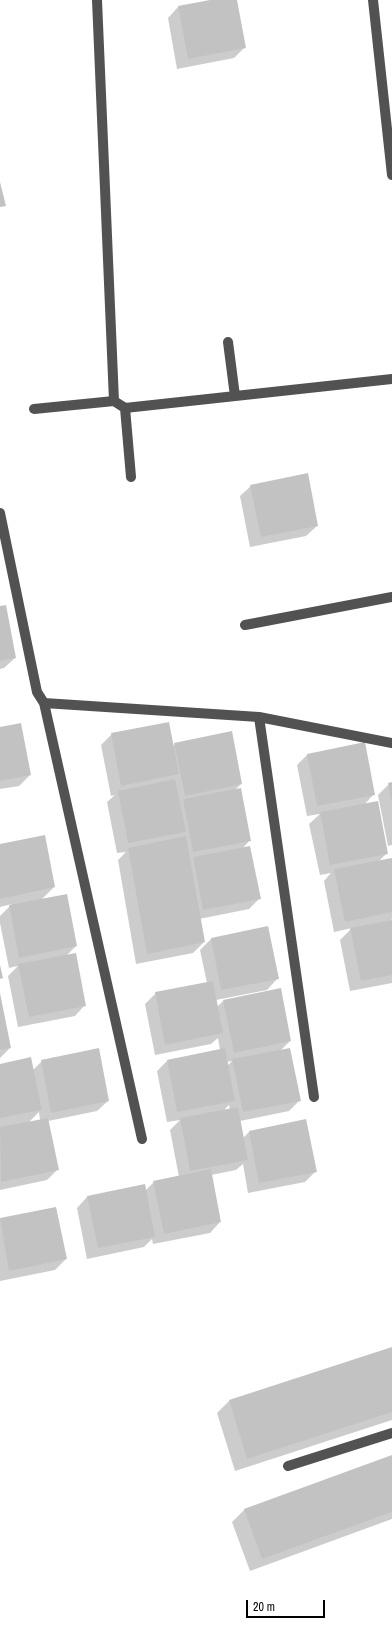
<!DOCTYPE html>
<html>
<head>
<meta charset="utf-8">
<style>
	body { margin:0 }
	#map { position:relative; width:392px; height:1634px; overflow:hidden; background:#fff; font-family:"Archivo Narrow",sans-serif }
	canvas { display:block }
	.scale { position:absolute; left:246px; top:1600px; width:79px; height:18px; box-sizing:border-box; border:2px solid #000; border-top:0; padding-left:5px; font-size:12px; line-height:14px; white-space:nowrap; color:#000; -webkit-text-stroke:3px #fff; paint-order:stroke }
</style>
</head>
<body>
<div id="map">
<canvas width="392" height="1634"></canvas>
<div class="scale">20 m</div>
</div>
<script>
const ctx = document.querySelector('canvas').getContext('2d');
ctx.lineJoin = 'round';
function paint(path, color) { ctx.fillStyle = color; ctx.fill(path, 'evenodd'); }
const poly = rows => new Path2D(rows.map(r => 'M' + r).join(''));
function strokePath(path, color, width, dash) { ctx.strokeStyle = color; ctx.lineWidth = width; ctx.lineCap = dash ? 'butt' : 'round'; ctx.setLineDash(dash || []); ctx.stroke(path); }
paint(poly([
	[215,0,236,0,245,47,234,58,177,69,168,18,178,7],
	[251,486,317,526,306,536,250,547,240,496],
	[0,607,15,658,4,668,0,669],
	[0,728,30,775,19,786,0,789],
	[112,734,173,746,175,744,241,784,235,790,250,840,242,849,260,898,249,909,199,919,204,942,193,953,136,964,118,860,126,852,117,853,107,802,115,795,111,796,101,745],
	[308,754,374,794,364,805,387,853,379,861,392,862,392,919,390,922,392,921,392,983,350,991,340,940,352,928,334,932,324,881,331,873,320,875,309,824,320,814,307,816,297,765],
	[392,783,392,845,388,846,378,795,389,784],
	[0,845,54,887,41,900,76,946,66,956,85,1005,75,1016,18,1027,8,976,18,966,9,968,0,923,0,916,12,904,0,907],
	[268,927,277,979,267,990,216,1000,217,1007,223,1001,290,1041,280,1051,300,1100,289,1111,240,1121,243,1138,249,1132,306,1120,316,1171,305,1182,248,1193,243,1164,236,1170,211,1175,220,1222,210,1233,153,1244,152,1239,144,1247,87,1259,77,1208,87,1197,145,1191,154,1182,179,1177,170,1130,180,1120,167,1122,157,1071,168,1060,220,1050,218,1038,211,1044,155,1055,145,1004,156,993,207,983,200,950,211,939],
	[232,1061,227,1066,227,1062],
	[229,1105,230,1110,223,1111],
	[0,996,10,1048,0,1058],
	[42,1061,108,1101,97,1111,48,1121,57,1170,47,1180,0,1190,0,1065,33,1070],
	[39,1112,40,1120,28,1123],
	[56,1208,66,1259,55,1270,0,1281,0,1219],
	[392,1348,392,1420,235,1471,217,1413,229,1401],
	[392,1456,392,1519,250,1571,232,1522,245,1509]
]), '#0003');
paint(poly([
	[210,0,237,0,246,48,188,59,178,6],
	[0,182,6,206,0,207],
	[308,473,318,526,261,537,250,485],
	[6,605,16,658,0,661,0,606],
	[169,722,179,774,121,786,111,733],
	[21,723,31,775,0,781,0,727],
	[232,731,242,784,185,796,174,743],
	[365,742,375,795,317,806,307,754],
	[175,779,186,832,128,843,118,791],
	[392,782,392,800,391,800,388,783],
	[241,788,251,841,193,852,183,799],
	[378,801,388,854,330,865,320,812],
	[45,835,55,887,0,899,0,844],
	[186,836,205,942,147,954,128,848],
	[250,846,261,899,203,910,193,857],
	[392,858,392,912,345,922,334,869],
	[67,894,77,946,19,958,9,905],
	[392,920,392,975,361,981,350,928],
	[268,926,279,979,221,990,211,938],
	[76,953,86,1006,29,1017,18,964],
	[0,965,3,978,0,979],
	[213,981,223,1033,165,1045,155,992],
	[281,988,291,1041,234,1053,223,1000],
	[0,993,11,1048,0,1050],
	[99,1048,109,1101,51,1113,41,1060],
	[225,1048,235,1101,177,1112,167,1060],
	[290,1048,301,1101,243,1112,232,1059],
	[31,1057,42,1110,0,1118,0,1064],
	[238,1107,248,1160,190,1171,180,1118],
	[48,1118,59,1170,1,1182,0,1127],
	[306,1119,317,1172,259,1183,249,1131],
	[211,1169,221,1222,164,1234,153,1181],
	[145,1184,155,1237,98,1248,87,1196],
	[56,1207,67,1259,9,1271,0,1218],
	[392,1347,392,1412,247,1459,229,1400],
	[392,1455,392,1512,262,1559,244,1509]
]), '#c2c2c2');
strokePath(poly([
	[97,0,114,401],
	[373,0,392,175],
	[228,342,235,396],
	[125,408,131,477],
	[34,409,114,401,125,408,392,379],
	[0,513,37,692,44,703,142,1139],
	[245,625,392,597],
	[44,703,259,717,392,743],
	[259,717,314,1097],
	[288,1466,392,1433]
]), '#525252', 10);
</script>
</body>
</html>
